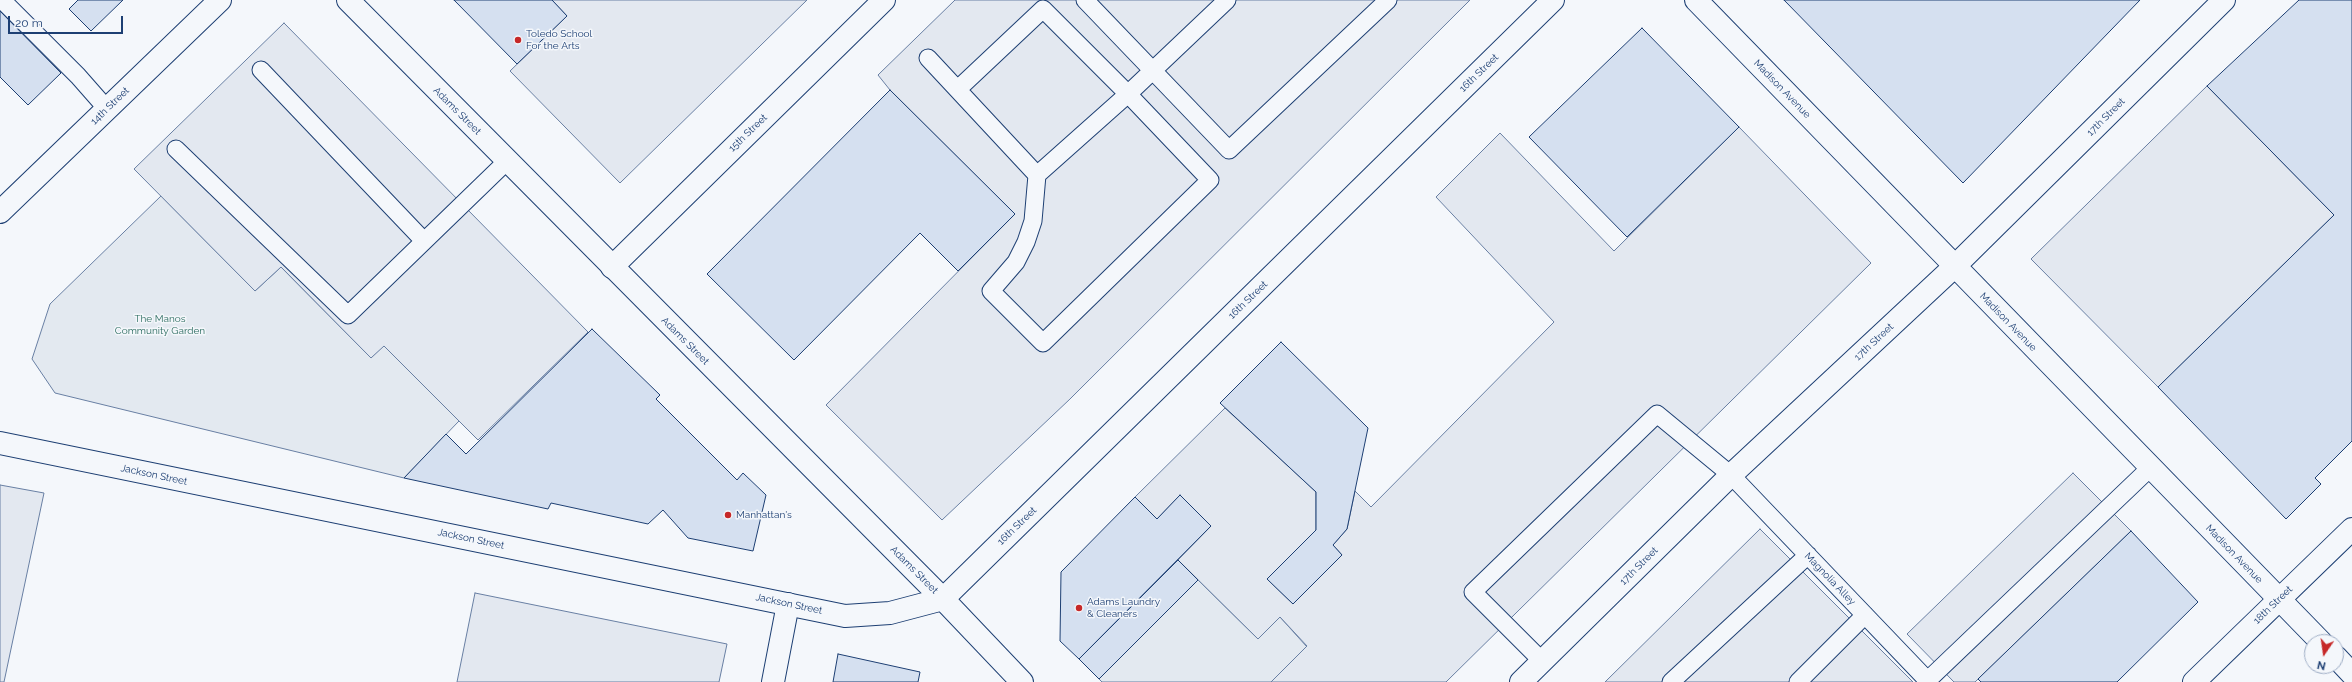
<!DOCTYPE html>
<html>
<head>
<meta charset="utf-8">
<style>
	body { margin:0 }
	#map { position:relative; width:2352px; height:682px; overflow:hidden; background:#f4f7fb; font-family:Raleway,sans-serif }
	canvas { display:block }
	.north { position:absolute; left:2304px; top:634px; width:40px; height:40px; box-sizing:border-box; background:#f4f7fb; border:1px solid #9eadc5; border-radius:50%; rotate:193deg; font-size:11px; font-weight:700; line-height:16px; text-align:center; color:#1d3f73 }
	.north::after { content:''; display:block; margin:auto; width:14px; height:18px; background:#c62828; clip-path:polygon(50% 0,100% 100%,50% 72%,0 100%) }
	.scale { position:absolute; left:8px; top:16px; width:115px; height:18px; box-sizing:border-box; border:2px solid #1d3f73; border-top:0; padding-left:5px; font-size:12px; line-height:14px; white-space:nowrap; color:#1d3f73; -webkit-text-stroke:3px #f4f7fb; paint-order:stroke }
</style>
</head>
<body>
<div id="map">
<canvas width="2352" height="682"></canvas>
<div class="north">N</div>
<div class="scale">20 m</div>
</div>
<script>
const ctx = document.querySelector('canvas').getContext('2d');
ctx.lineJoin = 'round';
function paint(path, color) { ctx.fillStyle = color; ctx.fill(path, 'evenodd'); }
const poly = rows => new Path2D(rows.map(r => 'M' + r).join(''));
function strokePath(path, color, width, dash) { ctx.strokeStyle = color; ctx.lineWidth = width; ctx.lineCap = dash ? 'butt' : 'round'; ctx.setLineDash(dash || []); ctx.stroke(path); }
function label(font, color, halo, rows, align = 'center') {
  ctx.font = font + ' Raleway,sans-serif'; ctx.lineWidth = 3; ctx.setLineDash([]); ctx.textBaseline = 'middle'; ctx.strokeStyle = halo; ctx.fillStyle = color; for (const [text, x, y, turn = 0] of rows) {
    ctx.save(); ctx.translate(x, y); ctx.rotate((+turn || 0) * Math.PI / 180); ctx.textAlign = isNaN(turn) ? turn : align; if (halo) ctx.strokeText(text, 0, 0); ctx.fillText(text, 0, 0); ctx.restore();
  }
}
const green = poly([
	[161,196,255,291,281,267,371,358,384,345,459,421,404,478,55,393,32,359,50,304,161,196],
	[1198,580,1258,639,1280,617,1307,647,1271,682,1102,682,1099,679,1198,580]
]);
paint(green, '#e3e9f0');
strokePath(green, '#687fa3', 1);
const parking = poly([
	[552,0,807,0,620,183,510,71,567,16,552,0],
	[955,0,1470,0,1070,399,942,520,826,405,1015,214,890,90,878,75,955,0],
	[284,23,588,332,478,440,384,346,371,358,281,267,255,291,134,169,284,23],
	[2207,86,2334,215,2158,387,2031,259,2207,86],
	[1739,127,1871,263,1446,682,1271,682,1307,646,1280,617,1258,639,1178,560,1211,526,1180,495,1157,519,1135,497,1225,408,1316,492,1316,530,1267,579,1293,604,1342,555,1333,545,1347,529,1355,491,1371,507,1554,322,1436,197,1500,133,1614,251,1739,127],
	[2073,473,2131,531,1975,682,1954,682,1907,634,2073,473],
	[0,485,44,493,4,682,0,682,0,485],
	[1760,529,1913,682,1605,682,1760,529],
	[475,593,727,644,719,682,457,682,475,593]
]);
paint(parking, '#e3e8f0');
strokePath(parking, '#687fa3', 1);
const building = poly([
	[78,0,123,0,91,31,69,9,78,0],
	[454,0,552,0,567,16,517,64,454,0],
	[1784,0,2140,0,1963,183,1784,0],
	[2299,0,2352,0,2352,441,2315,478,2321,484,2286,519,2158,387,2334,215,2207,86,2299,0],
	[0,11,61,73,28,105,0,77,0,11],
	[1642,28,1739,127,1627,237,1529,137,1642,28],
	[890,90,1015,214,958,271,920,233,794,360,707,274,890,90],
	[592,329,660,395,656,399,737,480,743,473,766,495,753,551,688,538,663,510,648,524,551,503,548,509,404,478,446,434,466,454,592,329],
	[1281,342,1368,428,1347,529,1333,545,1342,555,1293,604,1267,579,1316,530,1316,492,1220,403,1281,342],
	[1180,495,1211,526,1079,659,1060,641,1061,572,1135,497,1157,519,1180,495],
	[2131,531,2198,602,2117,682,1981,682,1978,679,2131,531],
	[1178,560,1198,580,1099,679,1079,659,1178,560],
	[838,654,920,672,918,682,833,682,838,654]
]);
paint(building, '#d5e0f0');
strokePath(building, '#1d3f73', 1);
const service = poly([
	[2,0,78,76,107,109],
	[1085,0,1229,150,1388,0],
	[928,58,1037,175],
	[261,70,424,241],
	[958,89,1043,9,1128,94,1227,0],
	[1128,94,1210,180,1043,343,991,291,1016,262,1026,242,1033,221,1037,175,1128,94],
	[176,149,348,315,507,161],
	[1542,661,1473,592,1657,414,1731,475,1929,682],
	[1928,680,2150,468],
	[1671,682,1808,555],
	[1798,682,1865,615]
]);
const minor = poly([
	[612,267,884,0],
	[943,599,1553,0],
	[773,682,788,604],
	[2194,682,2352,529]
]);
const tertiary = poly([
	[348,0,943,599,1022,682],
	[1696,0,2321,642],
	[0,212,220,0],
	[0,443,845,616,890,613,943,599],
	[2336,657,2352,674],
	[1521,682,1731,475,1954,267,2224,0]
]);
strokePath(service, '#1d3f73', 19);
strokePath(minor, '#1d3f73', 24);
strokePath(tertiary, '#1d3f73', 24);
strokePath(service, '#f4f7fb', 17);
strokePath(minor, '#f4f7fb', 22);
strokePath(tertiary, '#f4f7fb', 22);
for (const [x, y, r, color] of [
	[518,40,4,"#c62828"],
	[728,515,4,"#c62828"],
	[1079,608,4,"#c62828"]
]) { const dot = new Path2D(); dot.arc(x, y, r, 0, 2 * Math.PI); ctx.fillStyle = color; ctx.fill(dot); strokePath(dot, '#f4f7fb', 1.5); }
label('10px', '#1d3f73', '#f4f7fb', [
	["Toledo School",526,34],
	["For the Arts",526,46],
	["Manhattan's",736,515],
	["Adams Laundry",1087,602],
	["& Cleaners",1087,614]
], 'left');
label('10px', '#1d3f73', '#f4f7fb', [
	["16th Street",1479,73,-44],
	["Madison Avenue",1782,89,46],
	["14th Street",110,106,-44],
	["Adams Street",457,111,45],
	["17th Street",2106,117,-45],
	["15th Street",748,133,-44],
	["16th Street",1248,300,-44],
	["Madison Avenue",2008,322,46],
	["Adams Street",685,341,45],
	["17th Street",1874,342,-43],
	["Jackson Street",154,475,12],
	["16th Street",1017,526,-44],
	["Jackson Street",471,539,12],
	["Madison Avenue",2234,554,46],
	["17th Street",1639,566,-45],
	["Adams Street",914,570,45],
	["Magnolia Alley",1830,579,46],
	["Jackson Street",789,604,12],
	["18th Street",2273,605,-44]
]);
label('10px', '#2c6c60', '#f4f7fb', [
	["The Manos",160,319],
	["Community Garden",160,331]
]);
</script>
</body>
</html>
